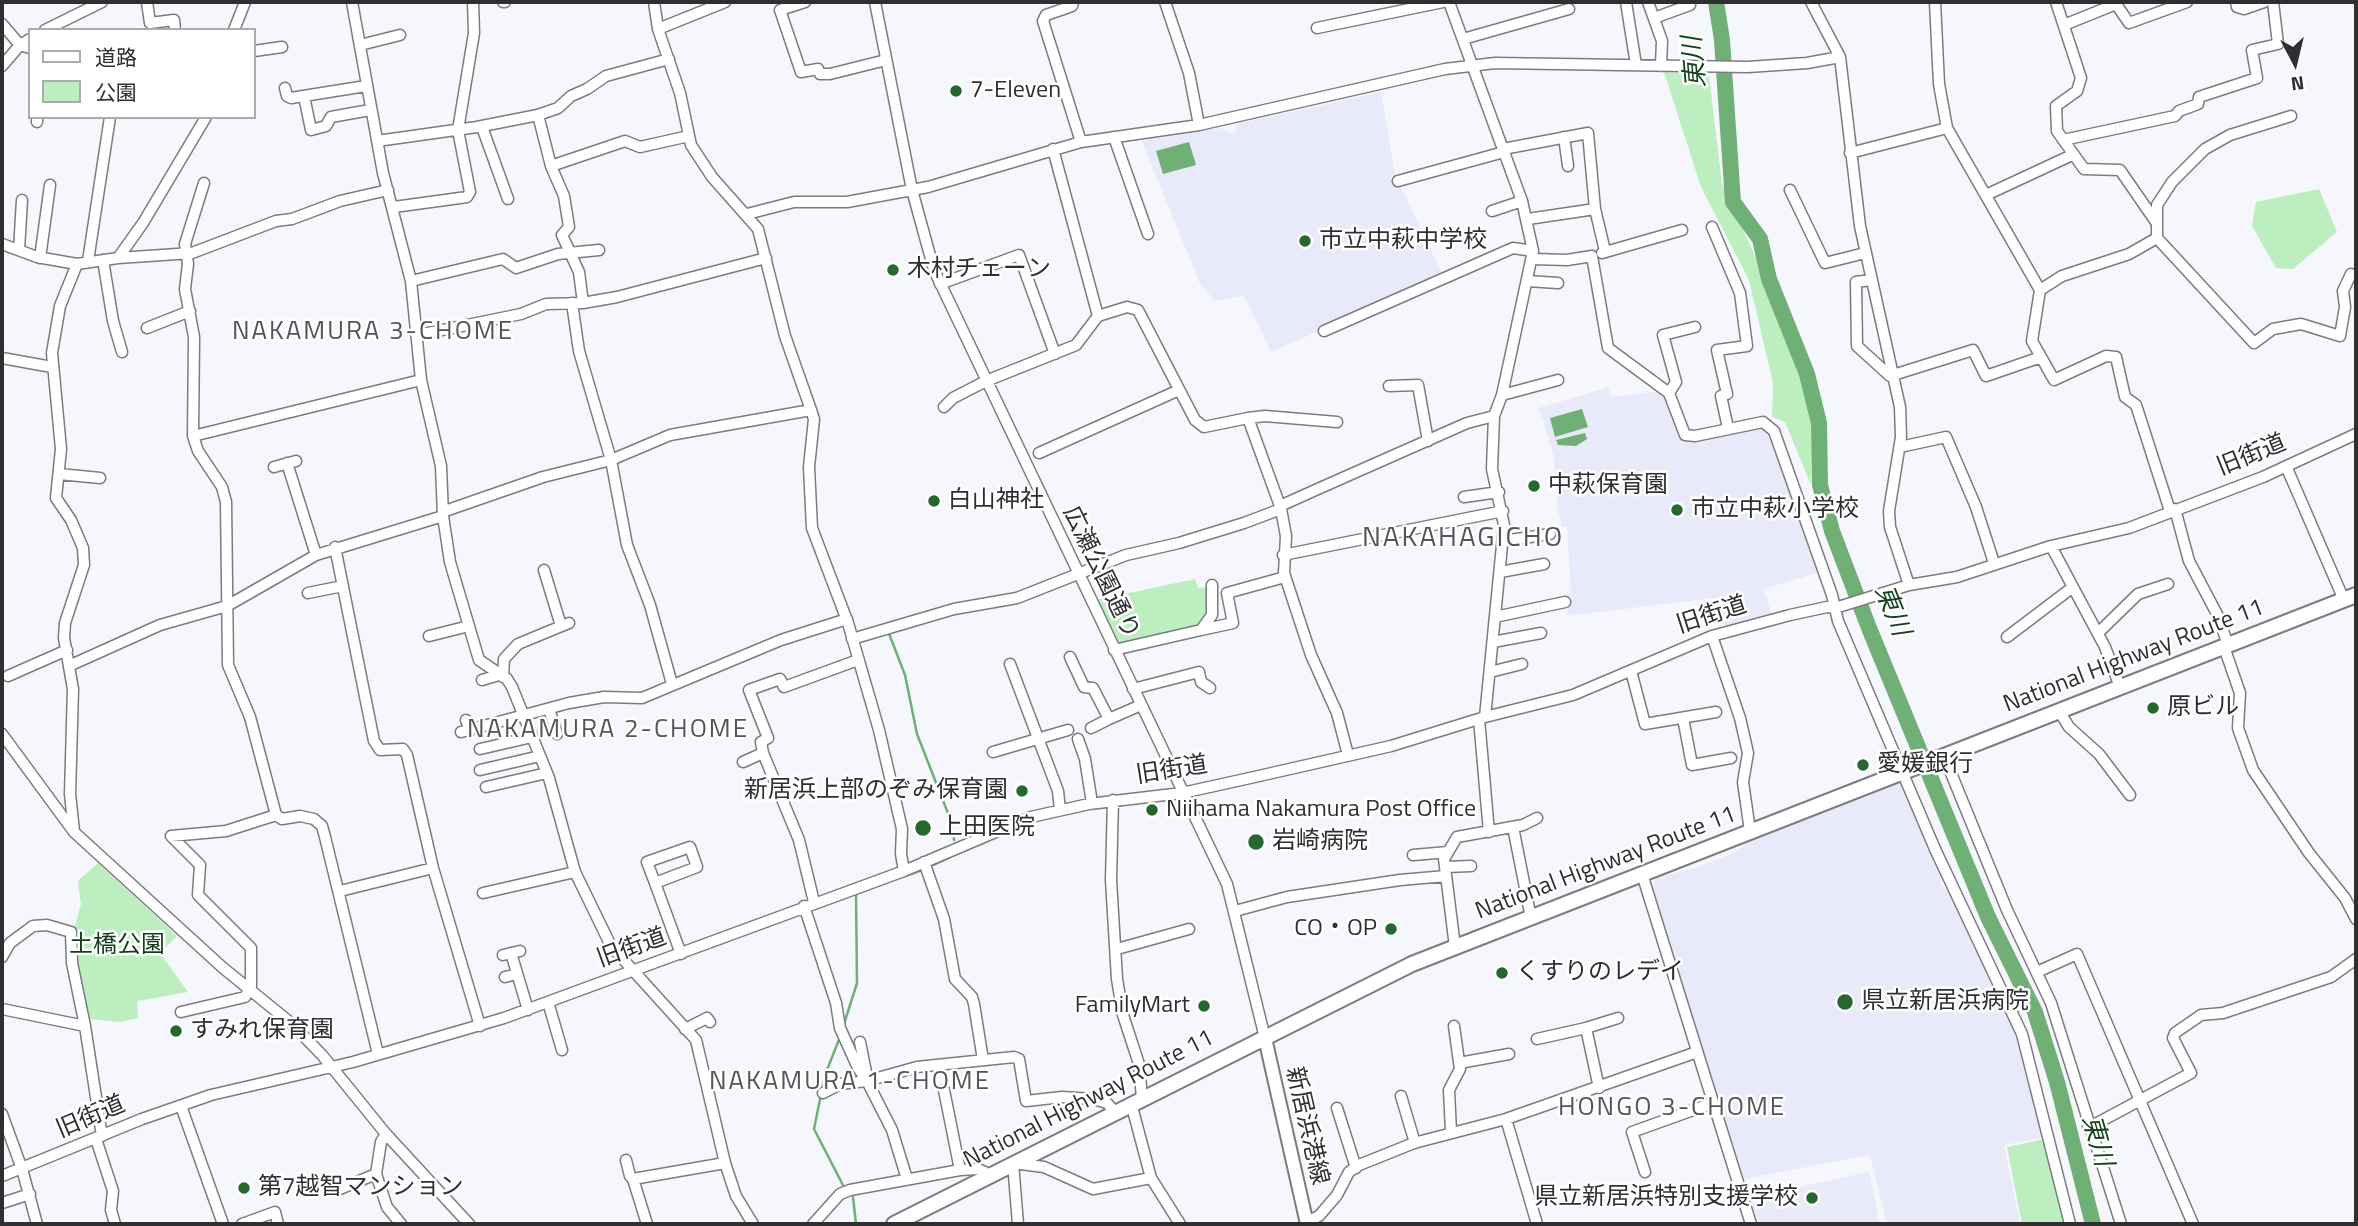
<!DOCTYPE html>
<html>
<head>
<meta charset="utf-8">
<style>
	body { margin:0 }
	#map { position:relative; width:2358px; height:1226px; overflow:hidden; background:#f6f6fd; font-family:"Titillium Web","Noto Sans JP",sans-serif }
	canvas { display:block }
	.frame { position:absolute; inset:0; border:4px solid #2f2f32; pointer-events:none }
	.legend { position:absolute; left:28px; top:28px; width:228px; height:91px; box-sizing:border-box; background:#fff; border:2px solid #acacad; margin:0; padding:9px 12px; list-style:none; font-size:21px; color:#2f2f32 }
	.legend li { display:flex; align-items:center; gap:14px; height:35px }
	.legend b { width:35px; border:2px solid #acacad }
	.north { position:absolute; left:2260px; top:28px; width:70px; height:70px; -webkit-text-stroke:5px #fff; paint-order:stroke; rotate:173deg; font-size:19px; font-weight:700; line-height:28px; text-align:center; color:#2f2f32 }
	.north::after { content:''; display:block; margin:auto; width:24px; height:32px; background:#2f2f32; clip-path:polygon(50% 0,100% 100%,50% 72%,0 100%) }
</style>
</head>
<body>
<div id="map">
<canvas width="2358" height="1226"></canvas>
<div class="frame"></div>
<ul class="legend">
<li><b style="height:9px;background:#fff"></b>道路</li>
<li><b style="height:19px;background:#bceebf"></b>公園</li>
</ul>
<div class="north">N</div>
</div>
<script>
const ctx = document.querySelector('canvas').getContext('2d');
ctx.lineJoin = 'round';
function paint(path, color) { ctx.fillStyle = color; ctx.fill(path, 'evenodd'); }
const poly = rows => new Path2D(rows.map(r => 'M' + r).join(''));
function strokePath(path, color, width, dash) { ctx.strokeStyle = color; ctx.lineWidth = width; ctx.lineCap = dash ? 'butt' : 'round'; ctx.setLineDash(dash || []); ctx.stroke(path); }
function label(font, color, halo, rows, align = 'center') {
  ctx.font = font + ' "Titillium Web","Noto Sans JP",sans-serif'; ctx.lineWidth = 5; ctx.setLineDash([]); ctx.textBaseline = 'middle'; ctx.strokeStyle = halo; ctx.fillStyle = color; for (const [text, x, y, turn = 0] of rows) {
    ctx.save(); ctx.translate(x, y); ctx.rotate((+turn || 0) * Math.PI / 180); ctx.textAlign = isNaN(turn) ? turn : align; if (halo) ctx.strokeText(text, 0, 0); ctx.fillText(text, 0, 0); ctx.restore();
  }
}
paint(poly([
	[1381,92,1395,174,1443,276,1271,352,1244,296,1215,301,1200,284,1142,141,1222,128,1229,133,1235,132,1237,125,1241,123],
	[1609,387,1610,397,1663,391,1680,435,1684,439,1761,426,1769,431,1819,572,1764,589,1772,616,1725,628,1713,598,1567,616,1568,594,1571,593,1567,527,1562,527,1557,505,1554,457,1539,408],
	[1901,782,1941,873,1941,886,1943,889,1950,888,2022,1044,2045,1137,2004,1145,2020,1224,1887,1224,1870,1155,1744,1179,1653,893,1655,878,1695,868,1733,853,1750,841],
	[1869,1172,1880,1224,1758,1224,1751,1197]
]), '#e9eaf9');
paint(poly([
	[1664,72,1709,76,1722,184,1776,302,1801,376,1812,422,1811,485,1785,422,1772,417,1773,383,1749,280,1701,187],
	[2319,189,2337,232,2293,269,2276,268,2252,226,2256,202],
	[1195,579,1198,588,1208,587,1208,615,1201,626,1117,645,1096,600],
	[98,863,177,936,160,953,188,992,137,1001,138,1018,120,1022,89,1019,84,1012,73,958,73,934,81,904,78,881],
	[2045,1139,2066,1224,2022,1224,2007,1147]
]), '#bceebf');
paint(poly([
	[1189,142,1196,165,1163,174,1156,151],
	[1582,409,1588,427,1555,437,1550,418],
	[1585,433,1587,439,1576,446,1558,445,1556,440]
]), '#70b076');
strokePath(poly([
	[888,631,905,675,917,734,951,821,954,840],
	[933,865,950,857],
	[905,876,925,869],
	[844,1024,857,983,856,893],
	[840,1037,825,1075,814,1129,845,1189],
	[853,1197,856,1224]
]), '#70b076', 2.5);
strokePath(poly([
	[1716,2,1722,40,1733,202,1760,239,1769,279,1807,374,1819,423,1820,485,1832,531,1869,628,1988,917,2035,1012,2057,1082,2093,1224]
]), '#70b076', 16);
const minor = poly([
	[147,2,150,23,174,20,175,30],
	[352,2,383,173,411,281,421,380,441,466,443,516,450,562,479,660,507,679,512,687,549,778,575,872,611,946,696,1040,725,1163,736,1196,753,1224],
	[503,2,505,2],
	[654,2,658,29,680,93,691,145,712,177,758,229,785,336,811,410,814,419,809,467,812,528,848,623,879,730,902,829,901,854,904,871],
	[805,2,780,10,801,72,818,69,820,74,830,74,886,60],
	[875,2,912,190,934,270,1227,884,1265,1038],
	[1073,2,1072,6,1046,15,1043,21,1081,142],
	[1165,2,1189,73,1199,125],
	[1449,2,1522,201,1533,251,1502,395,1494,416,1492,469,1504,525,1485,717],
	[1626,2,1636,65],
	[1648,2,1662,41,1661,66],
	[1811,2,1840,57,1860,226,1900,407,1901,437,1889,511,1890,527,1909,585],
	[1935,2,1939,84,1947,128,2040,290,2032,341,2054,380,2106,356,2116,357,2125,397,2136,405,2170,511],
	[2056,2,2081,78,2077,91,2056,106,2057,131,2084,169,2120,170,2156,222],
	[2236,2,2237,7,2244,9,2264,2],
	[1654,18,1690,5],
	[2,24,20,45,30,48],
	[2064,25,2116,4,2129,23,2187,2],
	[1317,28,1443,2],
	[658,29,725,2],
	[45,30,102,2],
	[234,30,245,2],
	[1463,39,1569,9],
	[360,45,400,35],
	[254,51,282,47],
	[2,66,20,45,30,39],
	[285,88,287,96,291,98,366,86],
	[304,96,311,130,326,126,331,117,370,110],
	[538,115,551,166,564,196,569,227,562,235,579,272,583,303],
	[2291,116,2230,135,2205,149,2172,182,2157,205,2157,238,2254,343,2273,329,2301,324,2340,336,2345,307,2343,291,2351,274],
	[37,122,37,117],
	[482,127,508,199],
	[1114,137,1148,234],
	[1564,137,1568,166],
	[2063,140,2175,116,2179,111,2198,104,2199,97,2257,78,2252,50,2278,44,2273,2],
	[377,141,477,127,538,115,558,108,571,96,587,89,606,76,669,59],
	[1503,149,1588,133,1595,209,1605,251],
	[1850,153,1947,128],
	[551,166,625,141,640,147,689,136],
	[1398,181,1504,152],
	[204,183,185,244,188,264,185,289,194,337,193,436,198,451,222,487,226,502,228,665,250,717,276,815],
	[1790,190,1825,263,1865,253],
	[1986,195,2072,155],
	[394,207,467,197,470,192,458,130,474,33,473,2],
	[1492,211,1522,201],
	[747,214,794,202,847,202,928,187,1081,142,1199,125,1445,69,1495,63,1748,67,1807,63,1840,57],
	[1528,219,1595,209],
	[1712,227,1740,293,1747,346,1717,350,1727,394,1721,396,1728,428],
	[2,244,37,257,77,264,118,258,143,223,206,117],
	[19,250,22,200],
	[1602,253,1682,230],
	[40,258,50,185],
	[118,258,192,253,276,221,292,219,340,201,388,190],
	[1534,259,1567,260,1592,256,1608,348,1669,393,1685,435,1695,436,1763,422,1774,431,1832,595,1838,621,1935,849,2022,1034,2070,1224],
	[103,260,113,321,122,352],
	[88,261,110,117],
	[1871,280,1856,282,1857,346,1890,376,1973,350,1986,376,2041,357],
	[411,281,503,259,516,268,558,254,599,250],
	[1527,281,1558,283],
	[940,284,1019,255,1055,354],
	[2040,290,2062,276,2129,254,2157,238],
	[572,303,579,351,611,460,627,545,650,605,672,684],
	[1098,316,1127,307,1138,310,1195,420,1204,427,1248,418],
	[147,328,190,311],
	[1324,331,1513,248,1533,251],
	[418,335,521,314,546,304,583,303,617,297,766,258],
	[2,358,52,367],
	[1389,386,1418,385,1428,441],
	[1669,393,1676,382,1663,335,1695,327],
	[1502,395,1558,380],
	[944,407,953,398,986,381,1076,345,1098,316,1053,149],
	[193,436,421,380],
	[1900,447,1946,437,1976,507,1994,563],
	[1039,453,1179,390],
	[287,463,316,555],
	[2286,466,2344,600],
	[274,467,296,461],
	[59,474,100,478],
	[1464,497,1499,492],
	[1280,506,1248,418,1265,416,1337,422],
	[1281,509,1286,536,1284,573,1311,655,1337,713,1348,755],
	[2175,509,2189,561,2218,616,2228,645],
	[445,511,543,477,611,460,670,435,811,410],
	[1503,541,1550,534],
	[2051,546,2105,647,2120,687],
	[335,547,374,741,380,750,403,749,407,755,433,868,480,1026],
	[1283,555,1503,511],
	[544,570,561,626],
	[1500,572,1544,564],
	[308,593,343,586],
	[1495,617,1565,602],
	[1201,630,1233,623,1227,593,1285,577],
	[2098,633,2138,594,2168,584],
	[429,636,469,626],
	[1712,636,1740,718,1748,753,1743,782,1750,831],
	[2007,637,2073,587],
	[852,639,954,609,1017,598,1126,555,1179,543,1244,523,1281,509,1280,506,1320,488,1467,423,1494,416],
	[1493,642,1541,633],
	[2224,647,2240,693,2238,728,2253,770,2309,853,2345,898,2356,919],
	[1114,650,1201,630,1212,615,1212,585],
	[1070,657,1084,687,1093,688,1109,719,1141,705],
	[1010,664,1058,791,1060,810],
	[71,665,160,625,227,606,316,555,443,516],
	[1631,671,1645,724,1716,712],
	[1490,672,1522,664],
	[8,676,67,650],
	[503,677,504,659,518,644,569,623],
	[482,680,499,675],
	[1133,689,1199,672,1201,682,1210,688],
	[549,709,557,734],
	[2059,711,2069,727,2099,754,2130,795],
	[1683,718,1692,765,1731,758],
	[1479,719,1489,832],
	[466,720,470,730],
	[1091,728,1109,719],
	[461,732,569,703,604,697,642,698,781,640,847,619],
	[2,734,74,832,222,967,292,1024,322,1055,386,1134,469,1224],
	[1078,739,1085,759,1092,803],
	[480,749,532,737],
	[993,752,1068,730],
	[763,753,761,742,768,738,749,690,780,679,784,687,858,660],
	[1944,756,2007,910,2051,1003,2121,1224],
	[743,762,763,753,799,840,814,902],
	[480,770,540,756],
	[486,787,547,773],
	[1113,800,1111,880,1117,979,1123,1015,1139,1064,1142,1098],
	[1513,827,1531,918],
	[74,831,70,794,73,689,64,638,65,623,84,565,83,548,71,520,56,498,61,449,52,353,60,306,77,264],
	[1413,855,1448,852],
	[924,862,944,919,955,979,972,997,974,1004,983,1060],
	[1445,867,1471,866],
	[1642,874,1751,1224],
	[655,883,697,867,690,847,647,862,655,883,681,954],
	[340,891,433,868],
	[483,893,575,872],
	[804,906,836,1003,840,1028,858,1068,867,1081,917,1067,1014,1057,1019,1059,1026,1101,1062,1097,1094,1099,1107,1103,1114,1111],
	[1235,911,1287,897,1400,880,1446,876],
	[1455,947,1444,859,1457,837,1523,825,1537,818],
	[1117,949,1189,929],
	[511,953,528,1010],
	[503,955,520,951],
	[2,957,10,943,33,926,47,925,71,932,72,963,85,1026],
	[2037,972,2077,954,2193,1224],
	[505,977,517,974],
	[548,1002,562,1050],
	[2,1009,85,1026,102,1136],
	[181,1012,245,997,251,986,251,948,198,895,200,865,171,836,226,831,276,815,282,819,300,816,314,819,322,826,325,837,378,1054],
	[1586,1028,1618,1018],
	[685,1029,707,1018,710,1022],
	[1537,1039,1586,1028,1599,1088],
	[860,1042,867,1077],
	[1459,1063,1509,1054],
	[944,1090,960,1170],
	[823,1093,840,1084,867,1081,892,1130,907,1179],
	[1401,1096,1415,1143],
	[1131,1103,1151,1178,1180,1224],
	[181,1106,223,1224],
	[1337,1108,1356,1168],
	[2,1114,22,1169,37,1224],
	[1506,1119,1537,1224],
	[2088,1128,2191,1073,2173,1038,2175,1033,2201,1015,2223,1013,2331,977,2356,959],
	[1451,1132,1449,1090,1460,1069,1454,1026],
	[386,1134,381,1142,376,1174,387,1207,401,1224],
	[96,1139,113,1191,111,1210,115,1224],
	[626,1160,630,1176,633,1179,725,1163],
	[1645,1172,1632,1132,1713,1103],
	[2,1176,142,1119,211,1095,353,1062,504,1018,904,871,1031,817,1089,804,1182,793,1250,778,1391,746,1485,717,1573,695,1712,636,1790,615,1827,607,1835,608,1909,585,1957,577,2051,546,2129,528,2263,477,2356,434],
	[633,1179,647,1224],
	[335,1191,376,1174],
	[2,1203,30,1194],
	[1306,1222,1319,1216,1337,1195,1349,1172,1359,1165,1414,1143,1506,1119,1697,1052],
	[242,1224,275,1212,278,1224],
	[813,1224,840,1194,850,1190,960,1170,978,1169,991,1175],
	[1018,1224,1013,1163,1044,1167,1093,1189,1151,1178]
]);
const major = poly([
	[1265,1038,1307,1224]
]);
const highway = poly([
	[894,1224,1412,964,2356,595]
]);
strokePath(minor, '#7b7b81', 13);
strokePath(major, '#7b7b81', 16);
strokePath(highway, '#7b7b81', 18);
strokePath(minor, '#fff', 10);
strokePath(major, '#fff', 12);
strokePath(highway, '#fff', 14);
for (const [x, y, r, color] of [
	[956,91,7,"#266730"],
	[1305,241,7,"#266730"],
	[893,270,7,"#266730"],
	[1534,486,7,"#266730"],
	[934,501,7,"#266730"],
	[1677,510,7,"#266730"],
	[2153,708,7,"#266730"],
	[1863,765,7,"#266730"],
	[1022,791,7,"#266730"],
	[1152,810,7,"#266730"],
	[923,828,9,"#266730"],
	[1256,842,9,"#266730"],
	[1391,929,7,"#266730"],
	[1502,973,7,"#266730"],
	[1845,1002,9,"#266730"],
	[1204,1006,7,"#266730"],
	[176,1031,7,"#266730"],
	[244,1188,7,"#266730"],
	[1812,1198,7,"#266730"]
]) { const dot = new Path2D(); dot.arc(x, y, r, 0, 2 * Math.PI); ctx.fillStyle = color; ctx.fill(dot); strokePath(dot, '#fff', 2.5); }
label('24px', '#2f2f32', '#fff', [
	["7-Eleven",970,91],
	["市立中萩中学校",1319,241],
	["木村チェーン",907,270],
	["中萩保育園",1548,486],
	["白山神社",948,501],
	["市立中萩小学校",1691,510],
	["原ビル",2167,708],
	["愛媛銀行",1877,765],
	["新居浜上部のぞみ保育園",1008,791,"right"],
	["Niihama Nakamura Post Office",1166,810],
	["上田医院",939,828],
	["岩崎病院",1272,842],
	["CO・OP",1377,929,"right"],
	["くすりのレデイ",1516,973],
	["県立新居浜病院",1861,1002],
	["FamilyMart",1190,1006,"right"],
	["すみれ保育園",190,1031],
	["第7越智マンション",258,1188],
	["県立新居浜特別支援学校",1798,1198,"right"]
], 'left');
label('24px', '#2f2f32', '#fff', [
	["旧街道",2252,456,-22],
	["広瀬公園通り",1100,573,64],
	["旧街道",1712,616,-18],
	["National Highway Route 11",2134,657,-21],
	["旧街道",1172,771,-9],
	["National Highway Route 11",1606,864,-21],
	["旧街道",632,949,-20],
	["National Highway Route 11",1089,1100,-27],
	["旧街道",91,1118,-23],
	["新居浜港線",1306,1126,77]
]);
label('24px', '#0f3e18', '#fff', [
	["土橋公園",117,946]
]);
label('italic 26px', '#15431d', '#fff', [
	["東川",1696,62,-95],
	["東川",1891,611,68],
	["東川",2096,1141,74]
]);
ctx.letterSpacing = '2px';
label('26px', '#54545a', '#fff', [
	["NAKAMURA 3-CHOME",373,333],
	["NAKAMURA 2-CHOME",608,731],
	["NAKAMURA 1-CHOME",850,1083],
	["HONGO 3-CHOME",1672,1109]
]);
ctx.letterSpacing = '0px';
ctx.letterSpacing = '2px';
label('28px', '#54545a', '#fff', [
	["NAKAHAGICHO",1463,539]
]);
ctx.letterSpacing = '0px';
</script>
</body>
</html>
